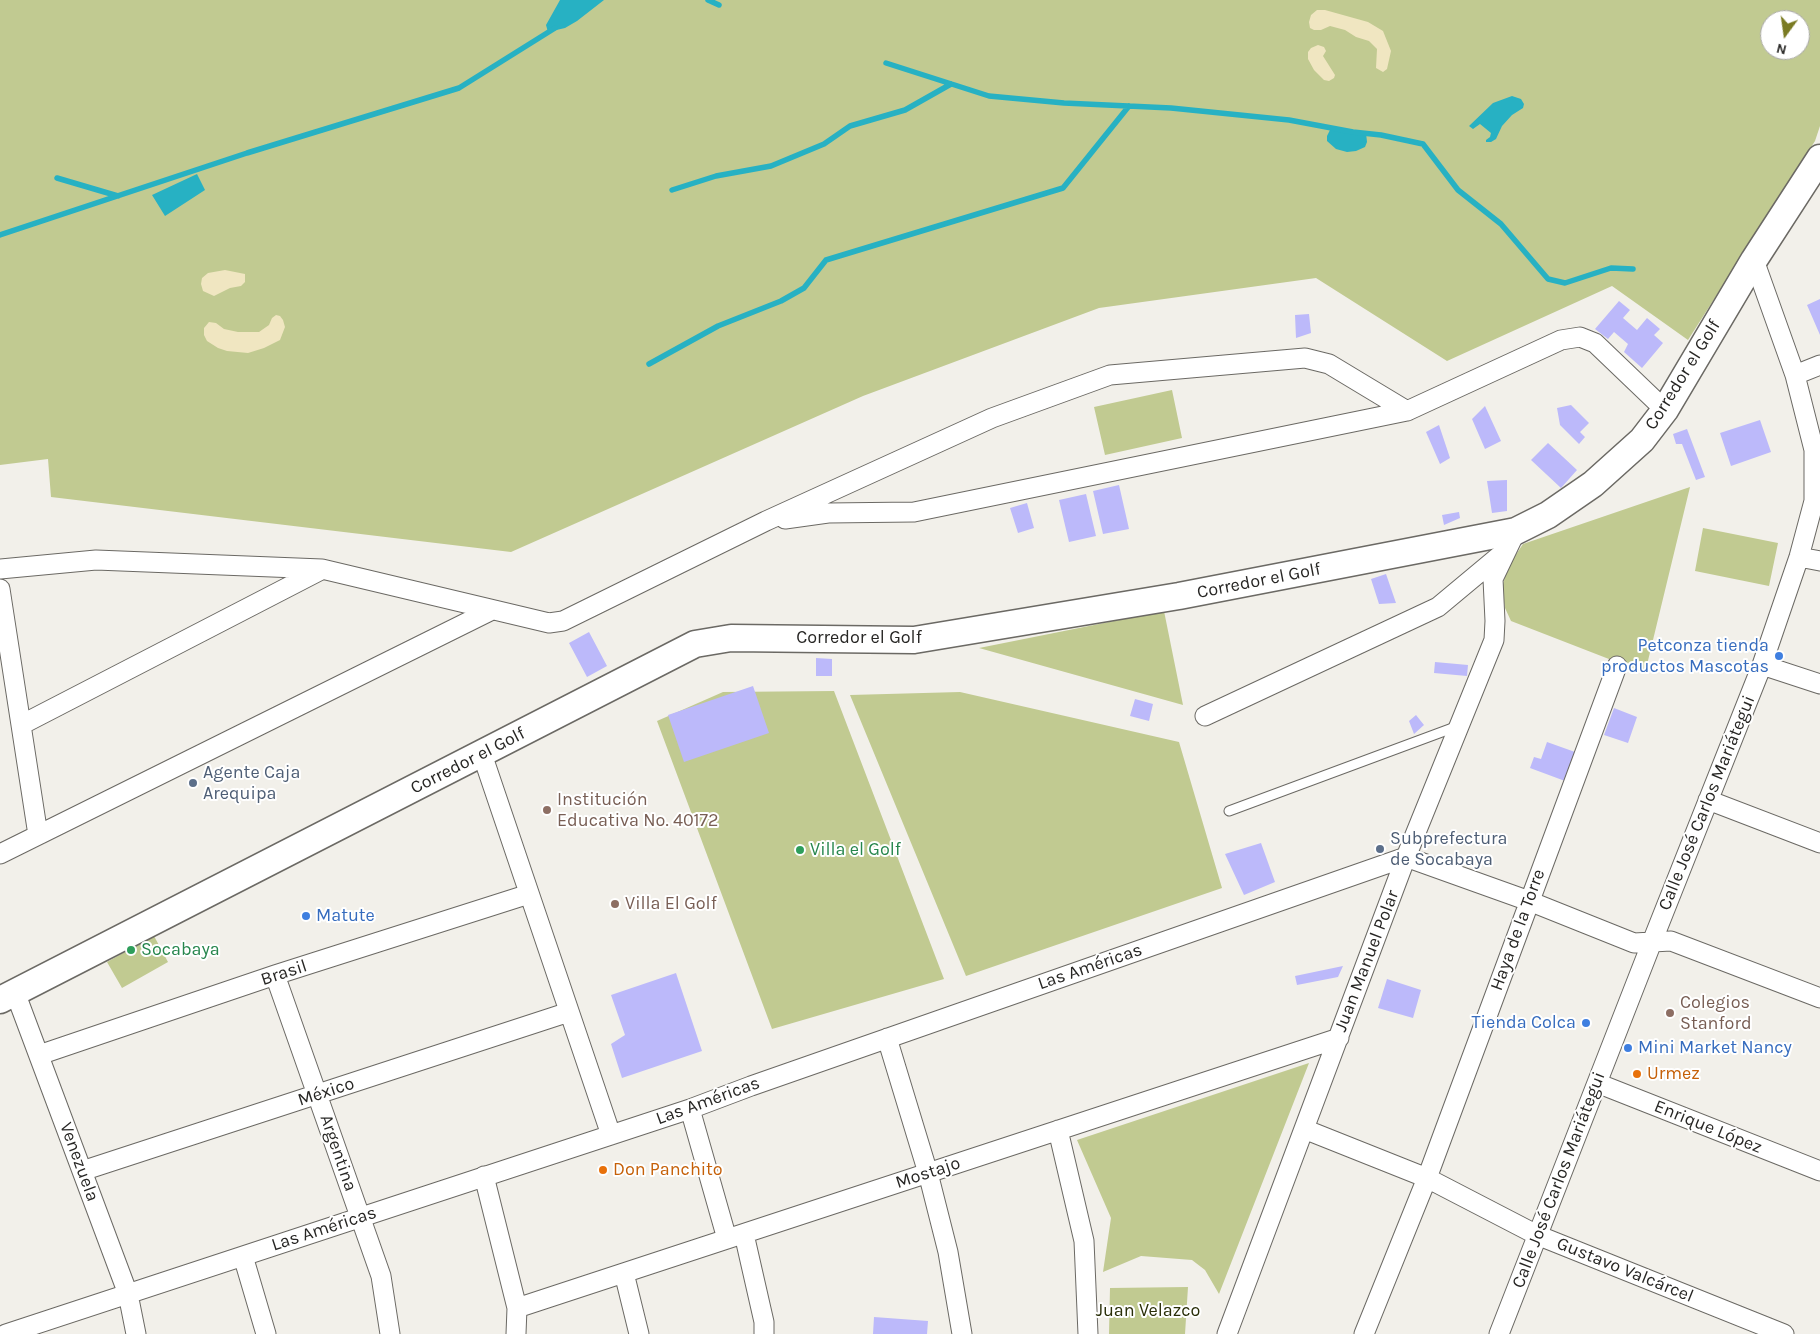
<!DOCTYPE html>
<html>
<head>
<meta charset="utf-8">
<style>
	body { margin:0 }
	#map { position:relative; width:1820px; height:1334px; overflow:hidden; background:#f2f0ea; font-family:Karla,sans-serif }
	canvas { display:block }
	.north { position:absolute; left:1760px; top:10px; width:50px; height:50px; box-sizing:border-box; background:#fff; border:1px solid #a9a8a7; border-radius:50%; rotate:194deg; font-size:14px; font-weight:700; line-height:20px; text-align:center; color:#272624 }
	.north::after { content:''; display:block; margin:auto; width:18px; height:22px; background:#7a7b23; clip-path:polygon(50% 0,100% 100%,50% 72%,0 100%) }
</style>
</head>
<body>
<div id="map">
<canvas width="1820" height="1334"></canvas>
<div class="north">N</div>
</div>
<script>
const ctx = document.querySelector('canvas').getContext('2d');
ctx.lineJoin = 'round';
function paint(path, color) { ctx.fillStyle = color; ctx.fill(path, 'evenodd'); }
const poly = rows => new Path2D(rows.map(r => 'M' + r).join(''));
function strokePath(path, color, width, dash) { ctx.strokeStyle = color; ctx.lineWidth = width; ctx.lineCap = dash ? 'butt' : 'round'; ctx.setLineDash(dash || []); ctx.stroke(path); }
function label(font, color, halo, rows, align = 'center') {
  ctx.font = font + ' Karla,sans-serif'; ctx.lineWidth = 4; ctx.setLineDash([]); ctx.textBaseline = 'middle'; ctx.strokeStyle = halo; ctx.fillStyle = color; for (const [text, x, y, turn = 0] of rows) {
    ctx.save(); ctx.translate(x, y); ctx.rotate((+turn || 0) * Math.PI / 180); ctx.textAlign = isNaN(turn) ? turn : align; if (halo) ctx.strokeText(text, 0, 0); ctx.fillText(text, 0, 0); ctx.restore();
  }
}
paint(poly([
	[0,0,1820,0,1820,126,1815,141,1688,340,1612,286,1447,361,1316,278,1099,308,863,396,511,552,51,497,48,459,0,465],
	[1770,20,1800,20,1800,50,1770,50],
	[1172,390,1182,438,1105,455,1094,407],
	[1690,487,1645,673,1511,621,1505,608,1502,589,1507,568,1523,544],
	[1703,528,1778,543,1769,586,1695,571],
	[1164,611,1183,705,979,648],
	[834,691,944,979,772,1029,657,721,723,692],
	[960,692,1179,742,1222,888,966,976,850,695],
	[154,936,168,962,122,988,107,962],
	[1309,1063,1219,1294,1205,1270,1192,1260,1141,1256,1103,1272,1111,1218,1077,1140],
	[1188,1287,1185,1334,1109,1334,1110,1288]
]), '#c1ca91');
paint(poly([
	[1317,10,1325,10,1368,22,1383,31,1391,51,1387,69,1383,72,1376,68,1377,49,1369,41,1356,37,1345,30,1330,26,1321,30,1314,30,1310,28,1309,22,1311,15],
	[1318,45,1324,47,1326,51,1323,56,1335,75,1334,78,1329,81,1324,80,1314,70,1308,59,1308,52,1311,48],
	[225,270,245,274,245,282,241,286,230,288,214,296,203,291,201,284,202,278,208,273],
	[276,315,280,316,283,320,285,327,280,340,264,348,248,353,227,351,218,348,207,341,204,335,204,328,209,322,216,323,224,329,238,332,259,332,269,325,272,318]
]), '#f0e6c1');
paint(poly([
	[560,0,604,0,577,21,565,28,548,32,546,25],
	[1512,96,1521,99,1524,104,1523,108,1512,115,1502,126,1496,139,1491,142,1486,142,1486,140,1490,137,1491,133,1480,124,1473,129,1469,126,1493,103],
	[1331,128,1366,133,1367,142,1365,147,1356,151,1347,152,1336,149,1327,141,1327,136],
	[197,174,205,190,165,216,152,195]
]), '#27b1c3');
strokePath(poly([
	[708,0,719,5],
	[886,63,989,96,1064,103,1171,108,1289,120,1353,132,1381,135,1423,144,1458,190,1501,224,1548,279,1565,283,1611,268,1633,269],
	[57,178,118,196],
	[672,190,716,176,771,166,824,144,850,126,905,110,951,84],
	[0,235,247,153,459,88,555,28],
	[649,364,718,326,781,301,804,288,826,260,1063,188,1129,106]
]), '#27b1c3', 5.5);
paint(poly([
	[1820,299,1820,335,1807,305],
	[1619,301,1630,310,1623,318,1637,330,1647,318,1660,329,1654,335,1663,343,1642,368,1624,352,1628,344,1614,332,1608,339,1595,329],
	[1309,314,1311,333,1296,338,1295,315],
	[1571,405,1589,423,1580,432,1585,437,1579,444,1560,425,1557,408],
	[1485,406,1501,441,1485,449,1472,419],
	[1760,420,1771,452,1731,466,1720,433],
	[1439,425,1450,458,1440,464,1426,432],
	[1687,429,1705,477,1696,480,1682,444,1676,444,1673,434],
	[1548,443,1577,470,1561,488,1531,460],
	[1507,480,1507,511,1492,513,1487,481],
	[1119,485,1129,529,1103,534,1093,491],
	[1086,494,1096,536,1069,542,1059,500],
	[1027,503,1034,528,1018,533,1010,508],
	[1459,512,1460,518,1444,525,1442,515],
	[1386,574,1396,603,1379,604,1371,579],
	[589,632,607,666,587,677,569,643],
	[816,658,832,659,832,676,816,676],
	[1435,662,1468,665,1467,676,1434,673],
	[753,686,769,733,684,762,668,715],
	[1135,699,1153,704,1149,721,1130,716],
	[1614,708,1637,717,1628,743,1604,735],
	[1416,715,1424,725,1414,734,1409,721],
	[1547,742,1575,752,1565,781,1530,768,1534,757,1541,759],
	[1261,843,1275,882,1244,895,1225,854],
	[1343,966,1338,977,1297,985,1295,976],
	[676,973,702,1051,622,1078,611,1044,625,1035,611,995],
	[1387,979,1421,990,1413,1018,1378,1008],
	[874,1317,928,1321,927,1334,873,1334]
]), '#bcb9fa');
const lane = poly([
	[1229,811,1458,726]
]);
const street = poly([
	[1795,375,1820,365],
	[785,519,828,513,914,512,1407,411,1561,340,1580,337,1595,343,1665,410],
	[1799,557,1820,561],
	[0,569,96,560,322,569,549,623,563,621,766,521,992,418,1110,375,1305,358,1329,364,1407,411],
	[0,589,38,835],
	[1762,665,1820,684],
	[1205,716,1438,607,1504,552],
	[21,725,321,570],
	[482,754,611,1135],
	[1708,800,1820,843],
	[0,854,492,610],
	[1406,857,1529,901,1634,943,1671,941,1820,998],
	[275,975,381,1276,390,1334],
	[15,992,128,1294,136,1334],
	[887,1038,928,1173,948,1252,962,1334],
	[39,1055,275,975,529,894],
	[1597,1083,1820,1171],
	[690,1109,727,1239],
	[1304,1129,1427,1178,1537,1235,1784,1334],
	[1058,1130,1084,1241,1088,1334],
	[82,1171,569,1012],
	[484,1176,517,1308,516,1334],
	[744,1234,764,1322,764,1334],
	[243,1256,266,1334],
	[624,1273,639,1334],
	[517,1308,1339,1038],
	[6,1334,690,1109,751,1086,1406,857],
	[1227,1334,1406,857,1494,640,1495,621,1493,579,1516,531],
	[1364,1334,1427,1178,1617,666],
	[1499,1334,1652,942,1762,665,1799,557,1814,501,1814,450,1795,375,1754,260]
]);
const secondary = poly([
	[0,1000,695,644,731,638,914,640,1179,596,1516,531,1548,515,1593,484,1642,440,1665,410,1754,260,1820,158]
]);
strokePath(lane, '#6b6964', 11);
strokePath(street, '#6b6964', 21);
strokePath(secondary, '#6b6964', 29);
strokePath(lane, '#fff', 9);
strokePath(street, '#fff', 19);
strokePath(secondary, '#fff', 26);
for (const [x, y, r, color] of [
	[1779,656,5,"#3f7fe0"],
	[193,783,5,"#5c6f8a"],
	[547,810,5,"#8d6e63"],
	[1380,849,5,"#5c6f8a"],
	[800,850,5,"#2e9e5b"],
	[615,904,5,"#8d6e63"],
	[306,916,5,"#3f7fe0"],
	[131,950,5,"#2e9e5b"],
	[1670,1013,5,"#8d6e63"],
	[1586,1023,5,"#3f7fe0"],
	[1628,1048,5,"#3f7fe0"],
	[1637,1074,5,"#e8710a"],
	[603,1170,5,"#e8710a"]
]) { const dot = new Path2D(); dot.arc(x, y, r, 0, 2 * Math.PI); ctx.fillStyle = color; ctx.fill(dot); strokePath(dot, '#fff', 2); }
label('18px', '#272624', '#fff', [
	["Corredor el Golf",1683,375,-58],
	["Corredor el Golf",1259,581,-11],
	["Corredor el Golf",859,638],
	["Corredor el Golf",468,761,-27],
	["Calle José Carlos Mariátegui",1707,803,-68],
	["Haya de la Torre",1518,930,-70],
	["Juan Manuel Polar",1367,961,-69],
	["Las Américas",1090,967,-19],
	["Brasil",284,973,-18],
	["México",326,1092,-18],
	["Las Américas",708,1101,-20],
	["Enrique López",1708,1127,22],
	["Argentina",338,1153,71],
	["Venezuela",79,1162,70],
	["Mostajo",928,1173,-18],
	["Calle José Carlos Mariátegui",1559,1180,-69],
	["Las Américas",324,1229,-18],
	["Gustavo Valcárcel",1625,1270,22]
]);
label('18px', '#366cbe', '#fff', [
	["Petconza tienda",1769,646],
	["productos Mascotas",1769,667],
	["Matute",316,916,"left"],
	["Tienda Colca",1576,1023],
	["Mini Market Nancy",1638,1048,"left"]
], 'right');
label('18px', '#4e5e75', '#fff', [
	["Agente Caja",203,773],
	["Arequipa",203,794],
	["Subprefectura",1390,839],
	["de Socabaya",1390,860]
], 'left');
label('18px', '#785e54', '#fff', [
	["Institución",557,800],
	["Educativa No. 40172",557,821],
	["Villa El Golf",625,904],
	["Colegios",1680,1003],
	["Stanford",1680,1024]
], 'left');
label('18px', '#27864d', '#fff', [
	["Villa el Golf",810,850],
	["Socabaya",141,950]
], 'left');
label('18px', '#c56008', '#fff', [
	["Urmez",1647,1074],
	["Don Panchito",613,1170]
], 'left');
label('18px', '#292e07', '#fff', [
	["Juan Velazco",1148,1311]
]);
</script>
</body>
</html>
